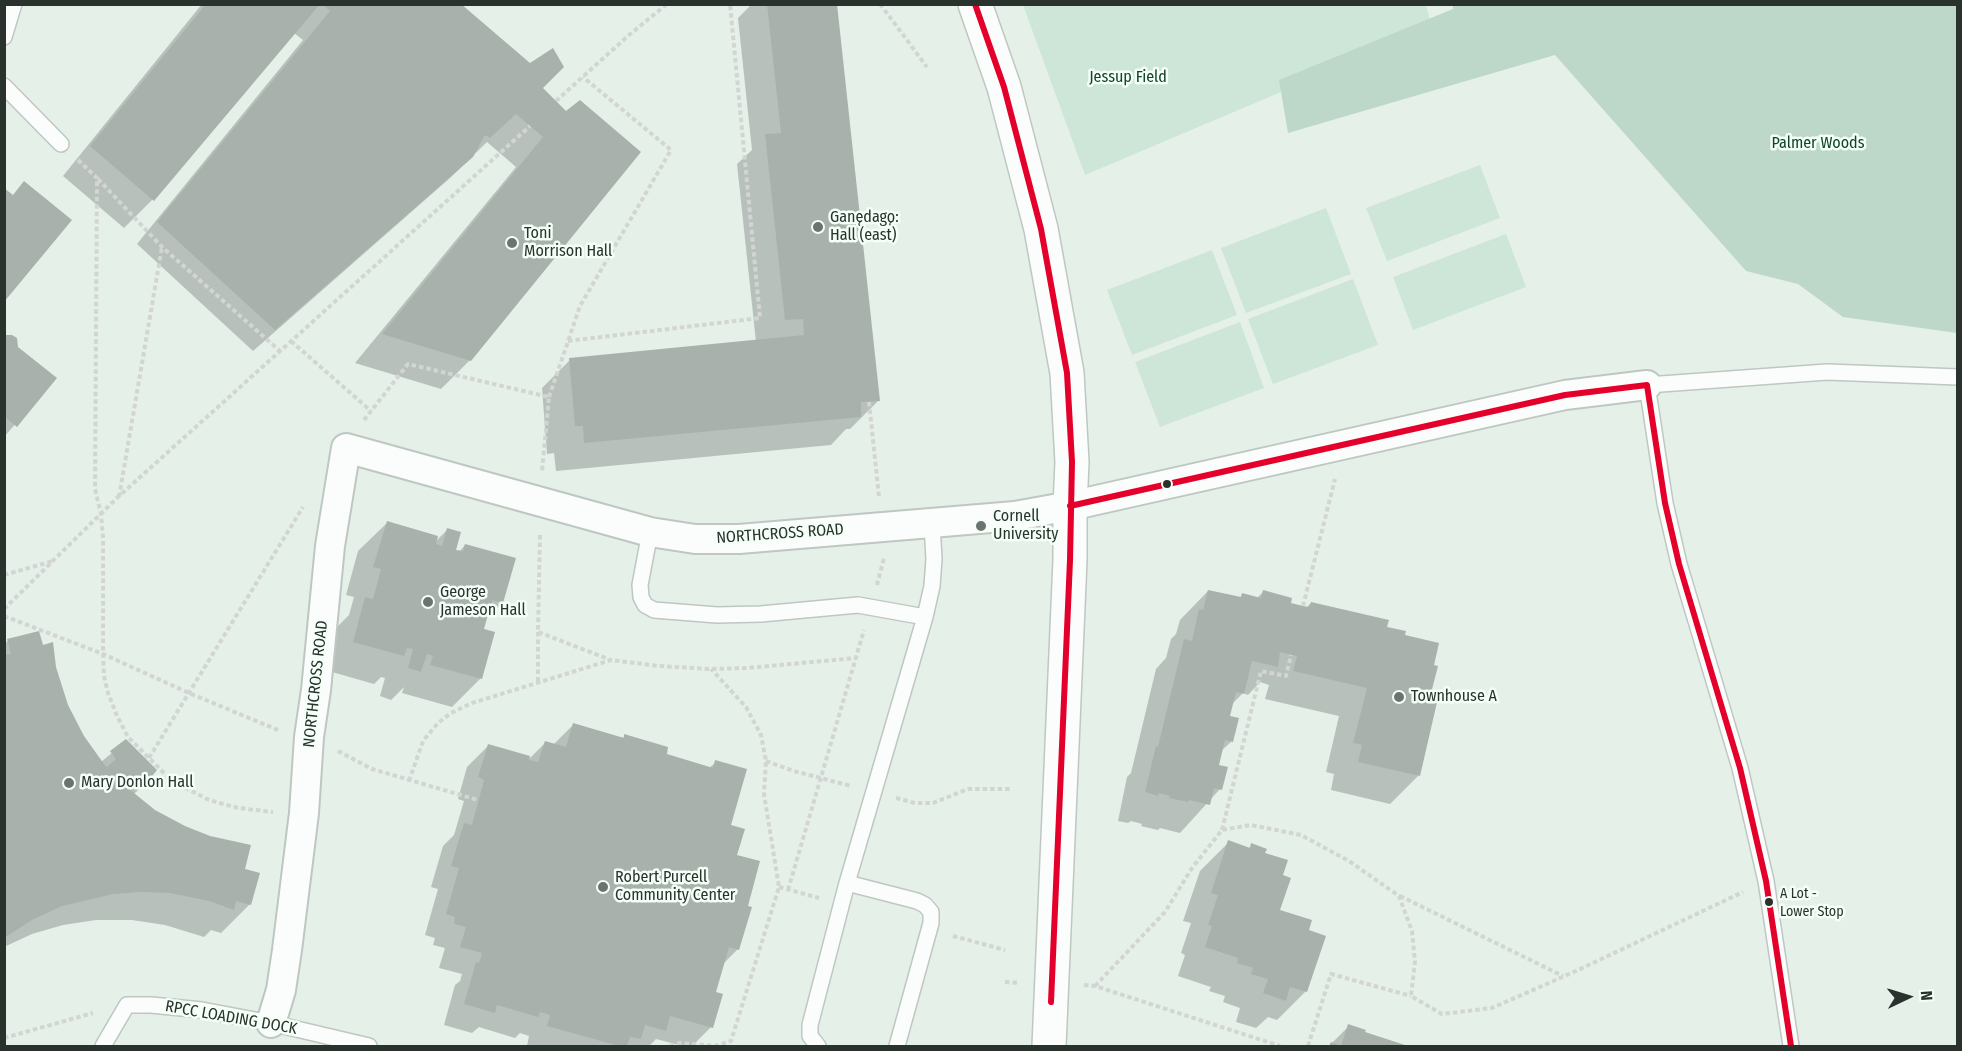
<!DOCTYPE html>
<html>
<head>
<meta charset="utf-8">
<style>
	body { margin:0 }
	#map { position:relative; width:1962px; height:1051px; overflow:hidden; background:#e5f0e9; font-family:"Fira Sans Condensed",sans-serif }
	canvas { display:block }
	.frame { position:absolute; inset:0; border:6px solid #2a322d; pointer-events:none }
	.north { position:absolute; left:1878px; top:967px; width:60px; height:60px; -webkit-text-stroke:4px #f4fff8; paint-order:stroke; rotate:86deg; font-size:16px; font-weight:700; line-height:24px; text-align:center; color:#2a322d }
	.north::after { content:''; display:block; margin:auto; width:21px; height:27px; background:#2a322d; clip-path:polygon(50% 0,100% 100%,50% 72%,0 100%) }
</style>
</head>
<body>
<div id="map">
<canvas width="1962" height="1051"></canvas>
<div class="frame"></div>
<div class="north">N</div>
</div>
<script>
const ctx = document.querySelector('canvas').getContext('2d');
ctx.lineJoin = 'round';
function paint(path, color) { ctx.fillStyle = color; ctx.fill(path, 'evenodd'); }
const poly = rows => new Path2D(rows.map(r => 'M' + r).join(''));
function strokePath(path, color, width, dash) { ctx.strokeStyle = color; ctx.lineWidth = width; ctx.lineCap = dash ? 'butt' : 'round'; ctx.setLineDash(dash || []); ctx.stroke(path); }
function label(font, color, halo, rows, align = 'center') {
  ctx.font = font + ' "Fira Sans Condensed",sans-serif'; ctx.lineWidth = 5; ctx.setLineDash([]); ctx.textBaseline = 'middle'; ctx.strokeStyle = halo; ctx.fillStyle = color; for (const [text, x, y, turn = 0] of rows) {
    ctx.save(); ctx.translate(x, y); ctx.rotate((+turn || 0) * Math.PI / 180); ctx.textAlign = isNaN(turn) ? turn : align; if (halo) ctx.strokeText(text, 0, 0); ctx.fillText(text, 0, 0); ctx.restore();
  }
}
paint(poly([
	[1023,5,1426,5,1432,28,1085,175],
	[1480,165,1500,218,1387,261,1366,208],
	[1326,208,1351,274,1246,313,1221,248],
	[1506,234,1526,287,1413,330,1393,277],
	[1212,250,1237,315,1132,355,1107,290],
	[1353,279,1378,345,1273,384,1248,319],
	[1240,322,1264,388,1160,427,1135,362]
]), '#cee6d7');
paint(poly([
	[1453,5,1957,5,1957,333,1843,317,1798,284,1746,271,1555,55,1288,133,1279,80,1453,9]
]), '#bdd8c8');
paint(poly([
	[202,4,458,4,566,113,470,360,441,389,355,363,516,167,487,142,450,178,253,351,137,244,303,40,294,33,152,200,124,228,63,176],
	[752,4,836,4,879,400,850,429,846,429,831,445,556,471,554,453,547,454,542,388,570,360,756,342,737,164,752,150,738,18],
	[4,337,55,379,4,437],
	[387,523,435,542,447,530,454,551,459,552,465,545,514,559,502,603,485,619,482,630,493,633,480,679,452,707,402,693,404,687,391,700,380,696,385,678,381,677,374,684,325,670,337,627,349,615,354,597,346,595,358,551],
	[1208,591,1239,599,1242,595,1257,598,1263,592,1289,604,1306,608,1311,603,1403,636,1429,698,1436,699,1418,776,1390,804,1331,790,1334,774,1326,772,1339,716,1265,699,1269,685,1260,682,1248,695,1243,693,1231,705,1228,718,1232,741,1220,752,1217,766,1220,789,1180,833,1160,828,1158,830,1141,826,1142,824,1131,821,1128,823,1118,821,1127,777,1131,773,1156,669,1166,658,1171,639,1176,634,1180,620],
	[8,641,42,647,58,679,71,716,89,746,101,762,126,741,143,785,133,795,154,811,243,870,250,904,221,933,211,930,204,937,165,925,132,920,96,920,63,925,32,934,4,947,4,644],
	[574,724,622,739,625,735,665,755,709,768,716,762,746,907,738,949,722,965,715,993,711,1027,692,1046,683,1046,656,1039,649,1046,527,1046,529,1036,520,1033,515,1038,479,1027,472,1033,444,1025,455,985,460,981,462,974,439,968,445,948,433,945,435,938,425,935,438,889,431,887,443,846,454,835,464,801,458,799,467,767,488,746,530,758,545,743,553,745],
	[1229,842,1248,849,1252,845,1263,854,1281,876,1279,911,1307,931,1306,991,1277,1020,1268,1017,1256,1028,1236,1022,1240,1008,1223,1002,1225,996,1209,991,1211,987,1178,976,1185,955,1181,953,1191,923,1183,921,1200,871],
	[1349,1026,1363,1033,1404,1046,1329,1046]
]), '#0003');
paint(poly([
	[206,4,320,4,154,201,90,146],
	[322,4,461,4,530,63,553,48,564,67,543,88,566,111,580,100,641,152,471,361,382,334,543,137,516,114,490,138,485,135,473,157,275,330,157,222,330,11],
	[767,4,837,4,880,401,861,402,861,417,584,443,583,426,575,426,569,358,804,335,803,319,785,320,765,134,781,133],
	[24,181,72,220,4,302,4,188,13,195],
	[5,335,12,335,17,338,18,347,57,378,17,427,5,417],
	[387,521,438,536,436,544,442,546,447,528,461,532,456,550,463,551,465,544,516,558,503,603,492,600,484,629,495,632,482,679,430,665,433,656,427,654,421,672,408,668,413,649,407,648,404,656,353,642,365,597,373,599,381,569,373,567],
	[1208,590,1241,597,1242,593,1261,598,1263,590,1292,598,1291,603,1303,606,1309,607,1311,602,1389,620,1387,627,1406,631,1405,635,1439,643,1434,665,1438,666,1430,697,1438,698,1420,776,1358,762,1362,745,1353,743,1367,688,1293,671,1297,656,1280,652,1278,667,1252,661,1244,694,1236,692,1230,716,1239,718,1233,742,1225,740,1219,765,1228,767,1222,790,1214,788,1210,805,1189,800,1188,802,1169,798,1170,796,1159,793,1158,796,1145,792,1156,746,1158,747,1184,639,1192,641,1199,609,1203,610],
	[39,631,43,645,53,642,56,667,68,705,84,736,104,764,107,767,116,759,110,751,126,739,157,770,144,786,136,780,129,789,155,810,185,826,210,836,251,845,245,869,260,873,251,905,236,901,234,910,209,901,170,893,141,892,113,894,62,906,32,920,4,938,4,655,11,654,7,639],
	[573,723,624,738,624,734,668,747,667,754,713,768,715,760,747,769,731,825,745,829,737,855,760,861,748,906,752,907,739,950,729,947,716,992,723,994,713,1028,670,1016,666,1031,645,1025,641,1039,630,1037,627,1046,619,1046,547,1026,550,1015,540,1012,538,1017,497,1005,495,1013,464,1004,476,962,479,963,482,953,460,947,466,927,454,924,455,917,446,914,459,868,451,866,464,823,472,825,484,780,478,777,488,744,530,756,529,760,538,762,545,741,566,747],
	[1228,840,1250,848,1251,843,1267,849,1265,853,1288,860,1283,875,1291,878,1280,910,1312,920,1309,930,1326,936,1307,992,1290,987,1286,1001,1263,993,1268,979,1251,974,1253,968,1237,963,1238,958,1205,947,1212,926,1208,925,1218,895,1211,893],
	[1348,1024,1366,1030,1365,1032,1408,1046,1329,1046,1331,1042,1341,1046]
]), '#a8b1ab');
const service = poly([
	[4,37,14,4],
	[4,86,61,144],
	[650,532,640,585,641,597,645,605,654,610,717,615,761,614,858,605,925,617],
	[847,883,917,901,925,905,931,912,931,923,897,1046],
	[103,1046,127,1005,151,1005,202,1010,271,1023,369,1046],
	[818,1046,810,1036,810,1025,847,883,925,617,932,586,934,559,932,524],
	[1791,1046,1766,881,1740,768,1679,564,1665,503,1647,385,1827,372,1958,377]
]);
const minor = poly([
	[271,1023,281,990,287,950,304,813,309,737,316,690,330,546,346,448,650,532,695,539,739,539,1015,516,1070,506,1565,395,1647,385]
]);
const tertiary = poly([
	[975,4,1004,87,1041,229,1067,373,1072,462,1070,506,1070,560,1049,1046]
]);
strokePath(service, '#bec7c1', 18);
strokePath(minor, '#bec7c1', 32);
strokePath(tertiary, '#bec7c1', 36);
strokePath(poly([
	[880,4,927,67],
	[556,101,629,35,667,4],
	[78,160,97,178,95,489,101,514,103,538,103,654,104,676,108,693,117,716,128,737,164,773,180,785,209,800,238,808,273,812],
	[98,179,162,247,280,351],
	[291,341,371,411],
	[568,341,760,318,730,4],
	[549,397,580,306,671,150,583,77],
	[869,402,879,497],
	[364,420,408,364,549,397,542,471],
	[119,497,162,247],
	[540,535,538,632,611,660],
	[4,575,53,561],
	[877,585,884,558],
	[1303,606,1335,479],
	[4,609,118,497,530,126],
	[4,616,103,654,189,693,278,730],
	[538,632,538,682],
	[338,751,372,769,478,800],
	[149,758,303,507],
	[766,761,794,771,851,786],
	[409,781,423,741,438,723,451,713,472,703,611,660,659,666,711,669,747,668,856,658],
	[896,798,915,803,933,803,968,789,1011,789],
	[1222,830,1261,671,1286,676,1291,655],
	[779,887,819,898],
	[788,890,864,630],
	[1400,896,1563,976],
	[953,936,1005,950],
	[1005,982,1019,983],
	[1084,985,1095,986,1280,1046],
	[1095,986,1165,912,1192,868,1222,830,1251,825,1301,835,1349,861,1399,896,1412,931,1415,962,1411,996,1442,1014,1492,1008,1576,971,1743,892],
	[4,1038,93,1013],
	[670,1046,679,1043,715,1046,731,1041,779,887,764,794,766,761,761,735,746,707,711,669],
	[1308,1046,1331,974,1411,996]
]), '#d2d5d3', 4, [4.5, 3]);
strokePath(service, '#fbfdfc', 15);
strokePath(minor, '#fbfdfc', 28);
strokePath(tertiary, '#fbfdfc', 33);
strokePath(poly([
	[975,4,1004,87,1041,229,1067,373,1072,462,1070,560,1051,1002],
	[1070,506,1565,395,1647,385,1665,503,1679,564,1740,768,1766,881,1791,1046]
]), '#e4002b', 6);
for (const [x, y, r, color] of [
	[818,227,6,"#6b746f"],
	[512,243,6,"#6b746f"],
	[1167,484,5,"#2a322d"],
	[981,526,6,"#6b746f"],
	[428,602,6,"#6b746f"],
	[1399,697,6,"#6b746f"],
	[69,783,6,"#6b746f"],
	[603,887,6,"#6b746f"],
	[1769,902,5,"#2a322d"]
]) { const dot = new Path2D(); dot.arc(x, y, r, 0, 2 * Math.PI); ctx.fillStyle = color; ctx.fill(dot); strokePath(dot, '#f4fff8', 2); }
label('14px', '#2a322d', '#f4fff8', [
	["A Lot -",1780,894],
	["Lower Stop",1780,912]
], 'left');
label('16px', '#10432b', '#f4fff8', [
	["Jessup Field",1128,78],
	["Palmer Woods",1818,144]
]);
label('16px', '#2a322d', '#f4fff8', [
	["Ganędagǫ:",830,218],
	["Hall (east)",830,236],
	["Toni",524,234],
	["Morrison Hall",524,252],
	["Cornell",993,517],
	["University",993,535],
	["George",440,593],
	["Jameson Hall",440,611],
	["Townhouse A",1411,697],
	["Mary Donlon Hall",81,783],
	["Robert Purcell",615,878],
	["Community Center",615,896]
], 'left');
label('16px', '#2a322d', '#f4fff8', [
	["NORTHCROSS ROAD",780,534,-4],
	["NORTHCROSS ROAD",316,684,-84],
	["RPCC LOADING DOCK",231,1018,10]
]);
</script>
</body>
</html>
